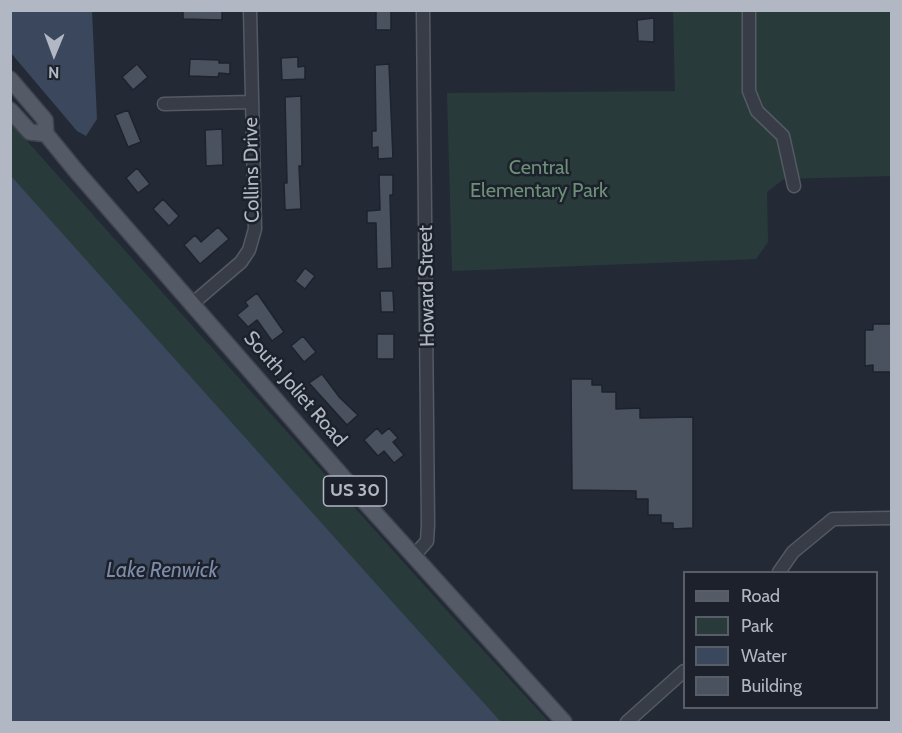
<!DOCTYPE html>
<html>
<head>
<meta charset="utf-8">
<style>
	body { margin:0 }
	#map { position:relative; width:902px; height:733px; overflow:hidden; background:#232a36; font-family:Cabin,sans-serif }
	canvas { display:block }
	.frame { position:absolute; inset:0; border:12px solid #b1b7c3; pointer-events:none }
	.legend { position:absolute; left:683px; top:571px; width:195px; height:138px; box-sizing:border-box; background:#1c212b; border:2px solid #585d68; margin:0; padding:8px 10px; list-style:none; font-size:18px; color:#b1b7c3 }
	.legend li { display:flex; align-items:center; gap:12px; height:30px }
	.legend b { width:30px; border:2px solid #585d68 }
	.north { position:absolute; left:24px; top:24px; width:60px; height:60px; -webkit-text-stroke:4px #1c212b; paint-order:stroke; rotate:181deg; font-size:16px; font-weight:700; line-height:24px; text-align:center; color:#b1b7c3 }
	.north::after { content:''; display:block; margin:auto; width:21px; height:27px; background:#b1b7c3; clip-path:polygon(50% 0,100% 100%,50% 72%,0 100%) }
</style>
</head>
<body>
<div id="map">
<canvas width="902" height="733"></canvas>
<div class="frame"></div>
<ul class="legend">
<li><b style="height:8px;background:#555b66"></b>Road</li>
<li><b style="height:16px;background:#293a3b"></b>Park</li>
<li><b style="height:16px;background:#3a475d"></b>Water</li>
<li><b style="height:16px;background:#4a515f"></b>Building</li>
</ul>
<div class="north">N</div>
</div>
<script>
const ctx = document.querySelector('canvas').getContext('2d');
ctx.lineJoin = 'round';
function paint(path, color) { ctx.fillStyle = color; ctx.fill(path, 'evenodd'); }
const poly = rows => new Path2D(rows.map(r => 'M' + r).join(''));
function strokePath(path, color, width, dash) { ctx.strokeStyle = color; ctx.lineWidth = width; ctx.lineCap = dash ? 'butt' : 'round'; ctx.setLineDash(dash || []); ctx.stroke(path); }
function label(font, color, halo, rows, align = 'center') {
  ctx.font = font + ' Cabin,sans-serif'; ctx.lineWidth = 5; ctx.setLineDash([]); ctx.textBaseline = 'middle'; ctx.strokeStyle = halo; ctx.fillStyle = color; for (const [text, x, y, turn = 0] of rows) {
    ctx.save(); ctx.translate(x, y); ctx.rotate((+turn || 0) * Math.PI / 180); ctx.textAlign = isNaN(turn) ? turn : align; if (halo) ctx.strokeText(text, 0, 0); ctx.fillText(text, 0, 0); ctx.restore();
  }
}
paint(poly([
	[673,11,891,11,891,176,784,179,767,192,768,242,756,259,452,271,447,93,675,91],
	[10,122,448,612,549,722,11,722]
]), '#293a3b');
paint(poly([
	[10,11,92,11,97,119,86,136,77,131,11,53],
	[10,175,395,605,501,722,11,722]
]), '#3a475d');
const building = poly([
	[183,10,222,10,222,20,183,19,183,10],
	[376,10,391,10,391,30,376,30,376,10],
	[654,18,654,42,638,41,637,20,654,18],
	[298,57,298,67,305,66,305,79,282,80,281,58,298,57],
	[190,59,219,60,219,63,230,63,230,74,219,73,218,77,189,76,190,59],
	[137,64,148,77,133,90,122,77,137,64],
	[389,64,393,158,378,159,378,147,372,148,372,131,376,131,375,65,389,64],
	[301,96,302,166,299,166,301,209,285,210,284,183,287,183,285,97,301,96],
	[128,110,141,142,128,147,115,115,128,110],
	[222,129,223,165,206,166,205,130,222,129],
	[137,168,150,184,138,193,126,178,137,168],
	[379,175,393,175,393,195,390,195,392,268,377,269,376,223,367,223,367,211,380,210,379,175],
	[163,199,179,216,169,226,153,209,163,199],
	[218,227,229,239,200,264,184,245,195,235,201,242,218,227],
	[305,268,315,276,305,289,295,281,305,268],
	[380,291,393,291,394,312,381,312,380,291],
	[257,293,284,332,272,341,257,320,248,327,237,315,248,306,245,302,257,293],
	[873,324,891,324,891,372,873,372,873,365,865,366,865,330,873,330,873,324],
	[377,334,394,334,394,359,377,359,377,334],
	[303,336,316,352,304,362,291,346,303,336],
	[322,374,340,398,358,415,347,425,309,383,322,374],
	[571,379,592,379,592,385,602,385,602,392,616,392,616,409,640,408,640,418,693,417,693,528,673,529,673,523,661,523,661,515,648,515,648,499,636,499,636,491,572,490,571,379],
	[377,428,382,434,389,428,398,438,393,442,404,455,394,463,384,451,378,456,364,440,377,428]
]);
paint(building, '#4a515f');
strokePath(building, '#1e232d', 1.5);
const minor = poly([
	[749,10,749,91,757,111,783,136,794,186],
	[164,104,251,102],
	[192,304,241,262,249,250,255,229,250,10],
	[414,556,427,541,428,525,423,10],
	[779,572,793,552,833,519,892,518],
	[627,722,684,671]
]);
const major = poly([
	[10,79,45,120,46,134,77,172,355,491,564,722],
	[10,110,30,132,46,134]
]);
strokePath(minor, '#545a64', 15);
strokePath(major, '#404550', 18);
strokePath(minor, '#373c47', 12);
strokePath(major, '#555b66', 15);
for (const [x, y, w] of [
	[355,491,63]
]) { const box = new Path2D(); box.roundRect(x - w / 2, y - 15, w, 30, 4.5); ctx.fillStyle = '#1c212b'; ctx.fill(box); strokePath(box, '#b1b7c3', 1.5); }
label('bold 18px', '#b1b7c3', null, [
	["US 30",355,491]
]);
label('20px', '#6c9077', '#1c212b', [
	["Central",539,168],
	["Elementary Park",539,191]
]);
label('20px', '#b1b7c3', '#1c212b', [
	["Collins Drive",252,170,-91],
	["Howard Street",427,286,-91],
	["South Joliet Road",295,389,49]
]);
label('italic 21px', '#7c8ca8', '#1c212b', [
	["Lake Renwick",162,571]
]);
</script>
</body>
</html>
